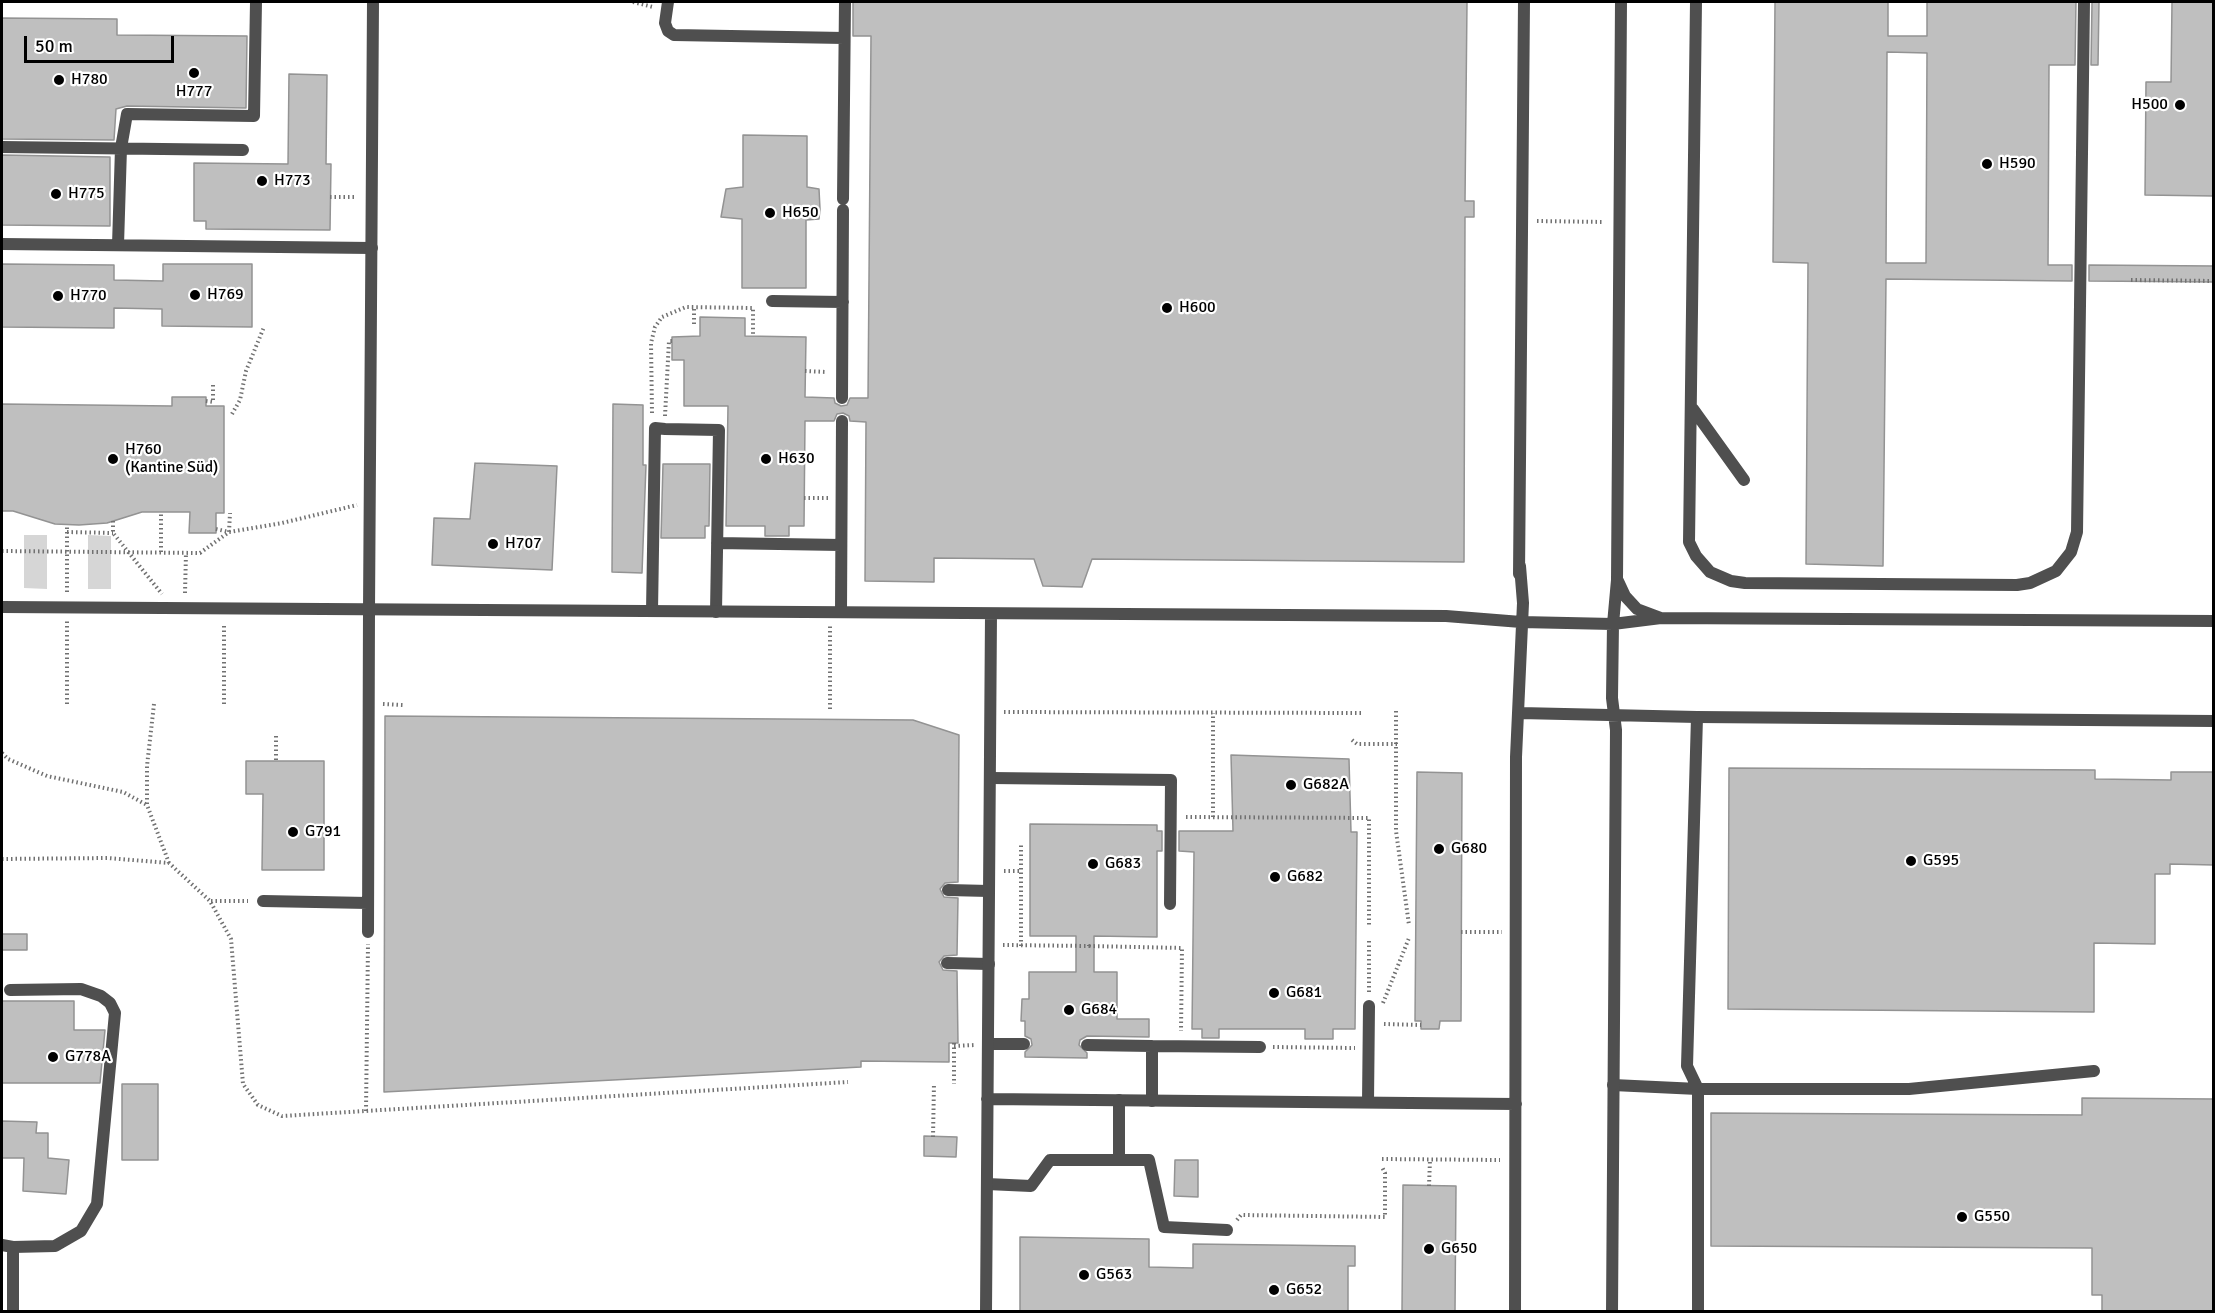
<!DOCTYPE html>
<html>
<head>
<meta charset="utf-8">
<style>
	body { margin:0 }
	#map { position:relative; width:2215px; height:1313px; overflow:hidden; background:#fff; font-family:Signika,sans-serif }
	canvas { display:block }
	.frame { position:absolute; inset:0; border:3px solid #000; pointer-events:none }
	.scale { position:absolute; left:24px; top:36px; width:150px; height:27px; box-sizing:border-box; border:3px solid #000; border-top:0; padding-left:8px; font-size:18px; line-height:21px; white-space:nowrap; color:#000; -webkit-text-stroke:4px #fff; paint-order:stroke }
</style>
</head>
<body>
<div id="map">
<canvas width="2215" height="1313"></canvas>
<div class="frame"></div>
<div class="scale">50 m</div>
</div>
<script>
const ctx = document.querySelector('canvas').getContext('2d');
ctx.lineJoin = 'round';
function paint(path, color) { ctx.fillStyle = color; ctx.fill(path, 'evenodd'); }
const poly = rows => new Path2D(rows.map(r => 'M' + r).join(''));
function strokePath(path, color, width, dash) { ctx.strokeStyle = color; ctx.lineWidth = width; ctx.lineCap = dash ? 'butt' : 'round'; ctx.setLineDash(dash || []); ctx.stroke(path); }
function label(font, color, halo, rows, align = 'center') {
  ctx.font = font + ' Signika,sans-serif'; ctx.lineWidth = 4.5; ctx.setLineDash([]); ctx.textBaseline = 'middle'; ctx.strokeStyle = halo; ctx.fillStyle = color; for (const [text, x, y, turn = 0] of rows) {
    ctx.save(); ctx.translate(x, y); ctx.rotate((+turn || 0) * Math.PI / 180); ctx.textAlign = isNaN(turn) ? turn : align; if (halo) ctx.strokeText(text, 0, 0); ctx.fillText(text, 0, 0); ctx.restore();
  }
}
paint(poly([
	[24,535,47,535,47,589,24,588],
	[88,535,111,536,111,589,88,589]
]), '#d6d6d6');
const building = poly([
	[853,2,1467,2,1465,201,1474,201,1474,217,1465,217,1464,562,1092,559,1082,587,1043,586,1034,559,934,558,934,582,865,581,866,422,850,421,849,416,843,413,837,414,834,421,805,421,804,526,789,526,789,536,765,536,765,526,726,526,728,406,684,406,684,360,672,360,672,337,700,336,700,317,745,318,745,336,806,337,805,397,834,398,835,403,841,406,847,405,850,398,868,398,871,36,853,36,853,2],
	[1775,2,1888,2,1888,36,1927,36,1927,2,2076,2,2075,65,2049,65,2048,265,2072,265,2072,281,1886,279,1883,566,1806,564,1808,263,1773,262,1775,2],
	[1887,52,1927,53,1926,263,1886,263,1887,52],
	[2092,2,2099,2,2098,65,2091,65,2092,2],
	[2172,2,2214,2,2214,196,2145,195,2146,82,2171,82,2172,2],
	[2,18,117,19,117,35,247,36,246,108,127,106,116,109,114,140,2,139,2,18],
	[289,74,327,75,326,164,331,164,330,230,206,229,206,221,194,221,194,163,288,164,289,74],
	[743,135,807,136,807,187,819,189,820,209,819,219,806,220,806,288,742,288,742,219,721,217,726,189,743,187,743,135],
	[2,155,110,157,110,226,2,225,2,155],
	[2,264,114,265,114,280,163,281,163,264,252,264,252,327,162,326,162,309,114,308,114,328,2,327,2,264],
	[2089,265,2214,266,2214,282,2089,281,2089,265],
	[172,397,206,397,206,406,224,406,224,513,216,513,216,533,189,533,190,512,142,512,107,523,79,525,55,524,13,511,2,511,2,404,172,406,172,397],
	[613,404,643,405,643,465,646,465,642,573,612,572,613,404],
	[475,463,557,466,552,570,432,565,434,518,470,519,475,463],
	[663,464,710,464,709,526,705,526,705,538,661,538,663,464],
	[385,716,913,720,959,735,958,882,945,883,940,889,944,897,958,898,957,955,944,956,939,962,943,970,957,971,958,1043,949,1043,949,1062,861,1061,861,1067,384,1092,385,716],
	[1231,755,1349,759,1351,832,1357,832,1355,1029,1333,1029,1333,1039,1305,1039,1305,1029,1219,1029,1219,1038,1202,1038,1202,1029,1192,1029,1194,852,1179,851,1179,831,1233,831,1231,755],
	[246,761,324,761,324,870,262,870,263,794,246,794,246,761],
	[1729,768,2095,770,2095,779,2171,780,2171,772,2214,772,2214,865,2170,864,2170,874,2155,874,2155,944,2094,943,2094,1012,1728,1009,1729,768],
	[1417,772,1462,773,1461,1021,1440,1021,1439,1029,1421,1029,1421,1021,1415,1021,1417,772],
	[1030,824,1157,825,1157,831,1162,831,1162,851,1157,851,1157,937,1094,936,1094,972,1117,972,1117,1019,1149,1019,1149,1037,1087,1036,1080,1040,1079,1045,1087,1053,1087,1058,1025,1057,1025,1052,1032,1045,1031,1039,1025,1036,1025,1021,1021,1021,1022,999,1029,999,1029,972,1076,972,1076,936,1030,936,1030,824],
	[2,934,27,934,27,950,2,950,2,934],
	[2,1001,74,1001,74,1030,105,1030,100,1083,2,1083,2,1001],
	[122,1084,158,1084,158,1160,122,1160,122,1084],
	[2082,1098,2214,1099,2213,1311,2102,1311,2102,1295,2092,1295,2092,1248,1711,1246,1711,1113,2082,1115,2082,1098],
	[2,1121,37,1122,36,1133,48,1133,48,1158,69,1160,66,1194,23,1191,24,1158,2,1158,2,1121],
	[924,1136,957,1137,956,1157,924,1156,924,1136],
	[1175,1160,1198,1160,1198,1197,1174,1196,1175,1160],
	[1403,1185,1456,1186,1455,1311,1402,1311,1403,1185],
	[1020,1237,1149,1239,1149,1267,1193,1268,1193,1244,1355,1246,1355,1266,1348,1266,1348,1311,1020,1311,1020,1237]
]);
paint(building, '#bfbfbf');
strokePath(building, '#939393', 1.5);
strokePath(poly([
	[633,2,653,7],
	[330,197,356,197],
	[1537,221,1604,222],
	[2131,280,2214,281],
	[694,324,694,307],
	[805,371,827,372],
	[206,401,213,402,213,383],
	[652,413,651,343,655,327,662,317,686,307,753,308,753,336],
	[232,414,240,400,246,371,264,327],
	[665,416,669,341,672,341],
	[804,498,829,498],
	[113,521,113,533,162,594],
	[216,529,229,532,230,513],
	[67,532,113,533],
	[2,551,200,553,229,532,282,523,357,505],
	[161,552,161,512],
	[67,592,67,525],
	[185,593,186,553],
	[67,704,67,620],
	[154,704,147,766,147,805,169,863],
	[224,704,224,624],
	[383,704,403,705],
	[830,709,830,626],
	[1396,711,1396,831,1409,925],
	[1004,712,1363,713],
	[276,736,276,761],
	[1352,740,1357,744,1397,744],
	[2,753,8,759,47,776,123,792,147,805],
	[1186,817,1369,818,1369,925],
	[1213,817,1213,713],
	[2,859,108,858,169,863,210,901,231,939,243,1084,258,1105,282,1116,848,1082],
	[1004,871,1021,871],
	[211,901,248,901],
	[1461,932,1502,932],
	[1003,945,1089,946,1089,944],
	[1021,946,1021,845],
	[1089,946,1182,948,1181,1031],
	[1369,992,1369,938],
	[1383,1003,1409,938],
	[1384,1024,1421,1025],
	[954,1043,954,1084],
	[954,1046,975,1045],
	[1273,1047,1355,1048],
	[366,1111,368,944],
	[933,1137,934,1083],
	[1382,1159,1500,1160],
	[1429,1186,1430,1160],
	[1237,1220,1241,1215,1385,1217,1385,1173,1382,1167]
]), '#717171', 4, [1.5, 3]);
strokePath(poly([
	[668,2,665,23,668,31,674,35,844,38],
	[1696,2,1689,542,1696,556,1710,572,1731,581,1745,583,2017,585,2030,583,2056,571,2071,552,2077,532,2084,2],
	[2,147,243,150],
	[843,199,845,2],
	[2,244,372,248],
	[118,245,121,148,127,114,254,116,256,2],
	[772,301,843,302],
	[842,398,843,210],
	[1693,409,1744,480],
	[717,543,841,545],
	[652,611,655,428,665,429,719,430,716,612],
	[841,612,842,421],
	[1697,717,1687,1066,1698,1089,1698,1312],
	[991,778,1171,780,1170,904],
	[948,890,989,891],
	[263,901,368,903],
	[368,932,369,609],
	[947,963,989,964],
	[10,990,81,989,101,996,110,1003,115,1013,97,1204,81,1231,55,1246,13,1247],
	[988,1044,1024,1044],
	[1087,1045,1152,1046,1152,1101],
	[1152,1046,1260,1047],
	[1613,1085,1698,1089,1909,1089,2094,1071],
	[1368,1102,1369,1006],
	[1119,1160,1119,1100],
	[987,1184,1031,1186,1050,1160,1149,1160,1164,1227,1227,1230]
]), '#4f4f4f', 12);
strokePath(poly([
	[1519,574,1524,2],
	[1618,581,1625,596,1637,609,1661,618],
	[2,607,1446,616,1521,622,1613,624,1661,618,2214,621],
	[369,609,373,2],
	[1520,713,1697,717,2214,721],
	[987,1099,1516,1104],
	[2,1245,13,1247,13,1312],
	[986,1312,991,614],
	[1515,1312,1516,757,1523,603,1520,566],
	[1612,1312,1616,730,1612,698,1613,624,1617,580,1621,2]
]), '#4f4f4f', 12);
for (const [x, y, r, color] of [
	[194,73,6,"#000"],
	[59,80,6,"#000"],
	[2180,105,6,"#000"],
	[1987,164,6,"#000"],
	[262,181,6,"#000"],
	[56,194,6,"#000"],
	[770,213,6,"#000"],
	[195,295,6,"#000"],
	[58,296,6,"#000"],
	[1167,308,6,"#000"],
	[113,459,6,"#000"],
	[766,459,6,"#000"],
	[493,544,6,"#000"],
	[1291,785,6,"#000"],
	[293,832,6,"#000"],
	[1439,849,6,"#000"],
	[1911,861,6,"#000"],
	[1093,864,6,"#000"],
	[1275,877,6,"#000"],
	[1274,993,6,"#000"],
	[1069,1010,6,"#000"],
	[53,1057,6,"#000"],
	[1962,1217,6,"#000"],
	[1429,1249,6,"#000"],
	[1084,1275,6,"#000"],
	[1274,1290,6,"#000"]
]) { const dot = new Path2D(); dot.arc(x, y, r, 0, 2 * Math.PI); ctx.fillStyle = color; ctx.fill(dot); strokePath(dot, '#fff', 2); }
label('16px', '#000', '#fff', [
	["H780",71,80],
	["H777",194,92,"center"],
	["H500",2168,105,"right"],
	["H590",1999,164],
	["H773",274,181],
	["H775",68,194],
	["H650",782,213],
	["H769",207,295],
	["H770",70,296],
	["H600",1179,308],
	["H760",125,450],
	["(Kantine Süd)",125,468],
	["H630",778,459],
	["H707",505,544],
	["G682A",1303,785],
	["G791",305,832],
	["G680",1451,849],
	["G595",1923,861],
	["G683",1105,864],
	["G682",1287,877],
	["G681",1286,993],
	["G684",1081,1010],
	["G778A",65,1057],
	["G550",1974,1217],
	["G650",1441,1249],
	["G563",1096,1275],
	["G652",1286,1290]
], 'left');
</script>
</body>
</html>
